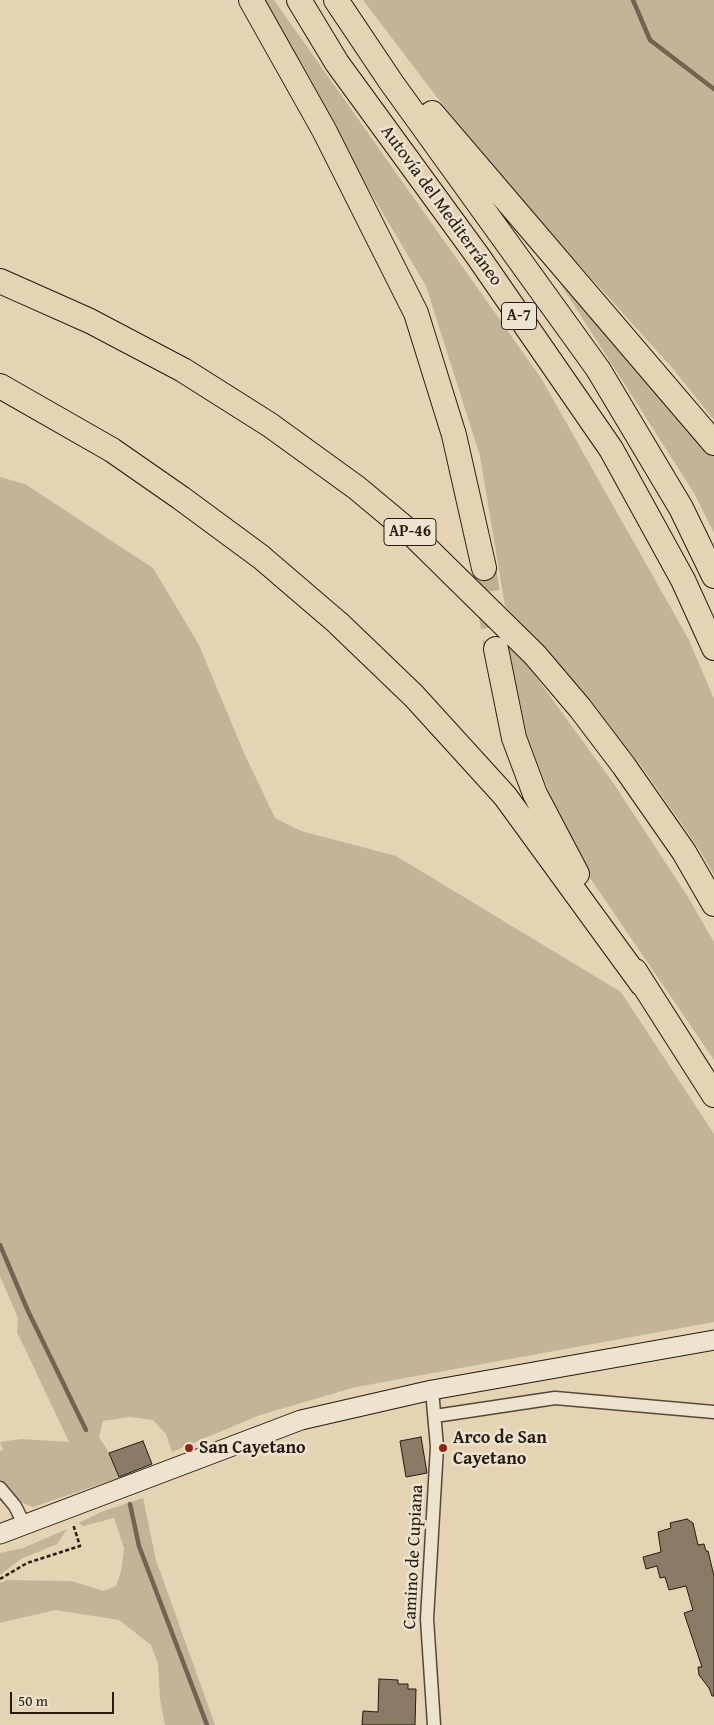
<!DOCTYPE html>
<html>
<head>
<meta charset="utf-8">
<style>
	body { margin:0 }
	#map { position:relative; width:714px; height:1725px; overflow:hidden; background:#e4d4b3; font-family:"Gentium Book Plus",serif }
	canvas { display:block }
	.scale { position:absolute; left:10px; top:1692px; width:104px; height:22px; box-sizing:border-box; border:2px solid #271a10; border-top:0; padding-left:6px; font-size:15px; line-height:18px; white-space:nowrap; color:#271a10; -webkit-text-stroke:4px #ede3ce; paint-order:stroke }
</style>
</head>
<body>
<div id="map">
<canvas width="714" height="1725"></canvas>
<div class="scale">50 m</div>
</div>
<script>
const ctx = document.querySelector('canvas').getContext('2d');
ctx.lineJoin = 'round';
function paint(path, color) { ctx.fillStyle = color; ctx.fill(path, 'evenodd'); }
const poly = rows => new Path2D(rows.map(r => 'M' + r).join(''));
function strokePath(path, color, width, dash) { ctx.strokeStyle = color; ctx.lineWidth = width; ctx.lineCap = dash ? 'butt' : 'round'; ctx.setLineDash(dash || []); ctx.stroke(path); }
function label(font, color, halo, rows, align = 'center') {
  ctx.font = font + ' "Gentium Book Plus",serif'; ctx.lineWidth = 5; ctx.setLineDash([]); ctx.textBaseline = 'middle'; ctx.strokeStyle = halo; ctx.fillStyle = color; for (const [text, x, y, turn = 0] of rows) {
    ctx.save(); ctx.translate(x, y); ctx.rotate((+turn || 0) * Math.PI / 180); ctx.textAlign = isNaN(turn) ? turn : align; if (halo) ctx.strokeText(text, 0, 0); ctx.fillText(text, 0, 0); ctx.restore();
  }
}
paint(poly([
	[263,0,274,0,541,378,689,640,714,699,714,875,699,849,642,767,505,606,480,456,426,286,301,75],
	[363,0,714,0,714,420,674,370,539,220,439,100],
	[551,269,614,336,714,456,714,533,694,493],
	[0,477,25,484,153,568,199,645,244,753,275,818,301,831,396,856,621,992,714,1134,714,1322,356,1387,260,1415,172,1452,166,1434,153,1420,130,1417,103,1421,99,1437,110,1454,119,1478,33,1507,23,1503,0,1480,0,1451,3,1450,0,1442,21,1439,69,1442,17,1332,18,1318,0,1276],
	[508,644,528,666,614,784,688,897,714,942,714,1060,573,853,527,736],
	[143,1498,156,1560,215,1725,165,1725,160,1699,158,1664,151,1645,119,1620,55,1610,0,1623,0,1583,7,1580,71,1581,104,1591,116,1586,121,1571,124,1548,114,1518,83,1526,79,1523,101,1512],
	[67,1529,57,1544,21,1559,0,1575,0,1553,23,1548]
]), '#c4b497');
strokePath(poly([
	[633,0,650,40,714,89],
	[0,1245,28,1311,86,1430],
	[130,1504,139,1546,207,1725]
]), '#726451', 4.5);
const building = poly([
	[421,1437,427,1473,406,1477,400,1441,421,1437],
	[143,1441,152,1464,119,1477,109,1453,143,1441],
	[687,1519,693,1523,698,1545,704,1544,706,1551,708,1551,714,1576,714,1696,712,1696,709,1688,699,1675,698,1667,702,1667,684,1613,693,1610,686,1586,669,1590,665,1577,660,1578,657,1566,646,1569,643,1557,661,1552,658,1532,671,1528,670,1523,687,1519],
	[379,1679,398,1680,398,1684,408,1684,408,1689,416,1689,415,1725,362,1725,363,1711,378,1712,379,1679]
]);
paint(building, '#897b65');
strokePath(building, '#271a10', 1);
strokePath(poly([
	[484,568,496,649]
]), '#beaf92', 24, [24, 12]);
const minor = poly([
	[432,1390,437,1447,427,1619,434,1725],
	[435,1416,555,1398,714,1412],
	[0,1488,15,1506,25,1526]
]);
const secondary = poly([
	[0,1534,301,1420,432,1390,714,1340]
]);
const motorway = poly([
	[251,0,324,130,416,313,454,435,484,568],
	[299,0,337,63,477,255,611,449,683,580,714,648],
	[336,0,391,82,598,369,681,508,714,576],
	[432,113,714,443],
	[0,281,90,321,183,370,270,425,357,488,412,534,535,655,580,708,624,766,684,852,714,904],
	[0,386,112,450,181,498,261,557,338,623,414,696,505,796,642,984],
	[496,649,514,738,535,794,577,874],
	[635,971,714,1095]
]);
strokePath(minor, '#564839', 15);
strokePath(secondary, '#271a10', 21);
strokePath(motorway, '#271a10', 26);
strokePath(poly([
	[0,1579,27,1563,80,1546,73,1524]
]), '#271a10', 2.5, [4, 2.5]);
strokePath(minor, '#ede3ce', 12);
strokePath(secondary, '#ede3ce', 19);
strokePath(motorway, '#e4d4b3', 24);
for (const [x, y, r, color] of [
	[189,1448,5,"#8f2418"],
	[443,1448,5,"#8f2418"]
]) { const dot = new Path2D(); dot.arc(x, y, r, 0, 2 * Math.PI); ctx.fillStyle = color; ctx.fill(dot); strokePath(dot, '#ede3ce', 2); }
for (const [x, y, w] of [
	[519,316,35],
	[410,532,52]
]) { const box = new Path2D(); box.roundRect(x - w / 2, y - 13.5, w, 27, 4); ctx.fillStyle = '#ede3ce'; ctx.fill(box); strokePath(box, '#271a10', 1); }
label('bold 16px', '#271a10', null, [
	["A-7",519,316],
	["AP-46",410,532]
]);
label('18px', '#271a10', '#ede3ce', [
	["Autovía del Mediterráneo",441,206,54],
	["Camino de Cupiana",414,1557,-87]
]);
label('bold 18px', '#271a10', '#ede3ce', [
	["Arco de San",453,1438],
	["Cayetano",453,1459],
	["San Cayetano",199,1448]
], 'left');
</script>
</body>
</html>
